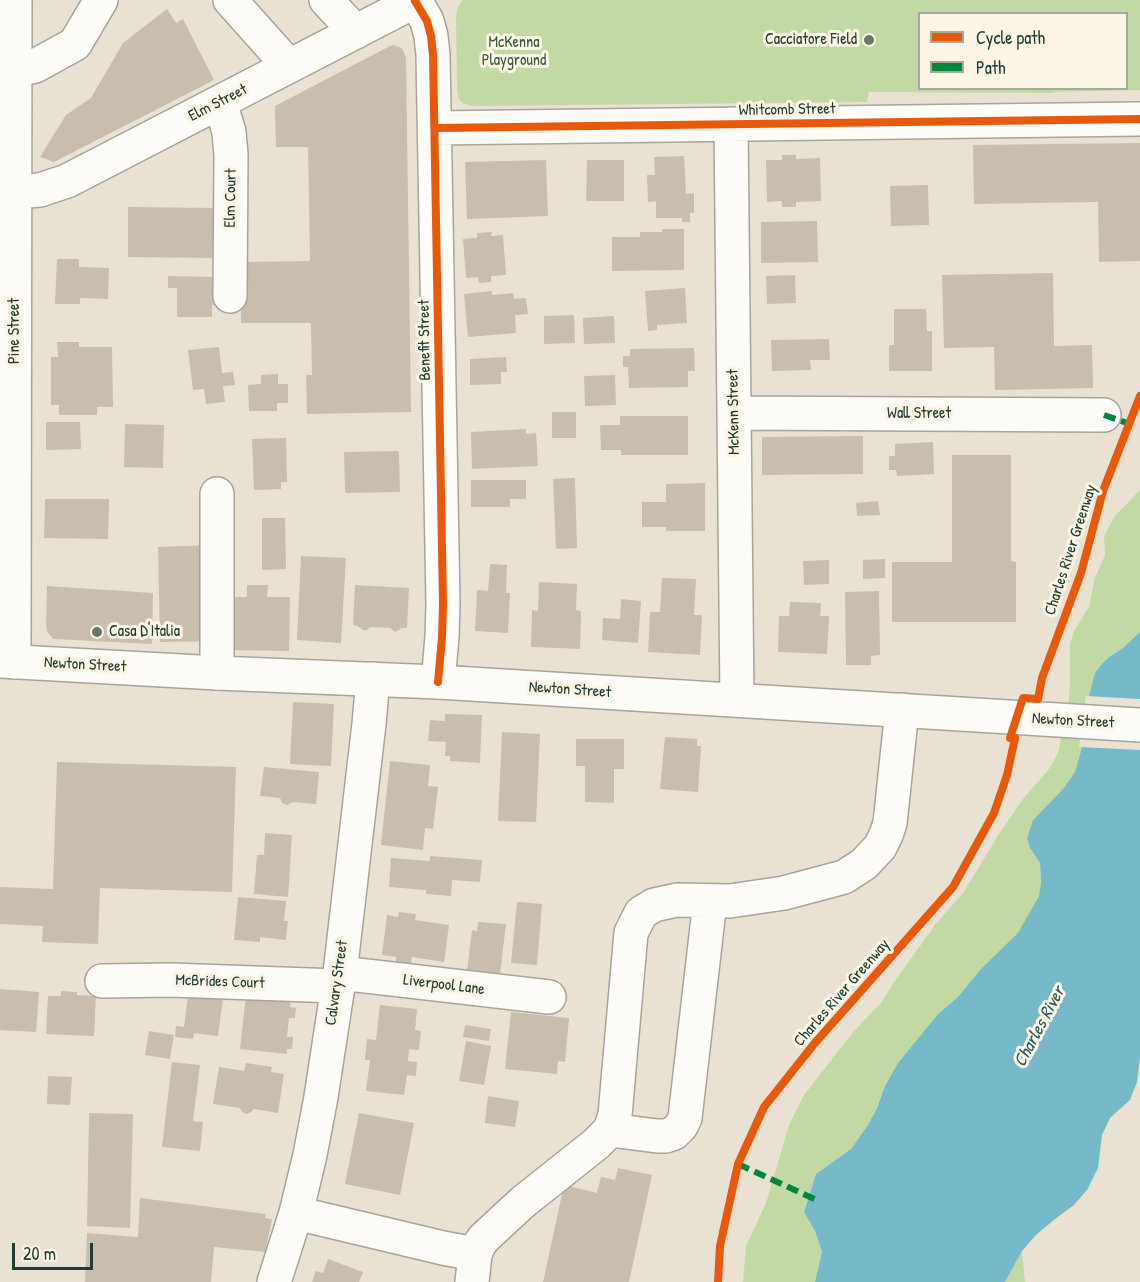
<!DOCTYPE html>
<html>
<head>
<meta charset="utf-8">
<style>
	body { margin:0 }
	#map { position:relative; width:1140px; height:1282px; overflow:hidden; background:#e9e2d3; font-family:"Patrick Hand",sans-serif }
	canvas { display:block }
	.legend { position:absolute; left:918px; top:12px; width:210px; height:78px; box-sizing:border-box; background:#fcf5e5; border:2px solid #a4ab9e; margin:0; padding:8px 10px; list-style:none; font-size:18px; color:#1f3d34 }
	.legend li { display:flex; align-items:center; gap:12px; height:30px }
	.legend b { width:30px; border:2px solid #a4ab9e }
	.scale { position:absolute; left:12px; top:1243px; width:81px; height:27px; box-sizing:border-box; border:3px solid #1f3d34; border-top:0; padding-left:8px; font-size:18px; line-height:21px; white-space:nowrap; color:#1f3d34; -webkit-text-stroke:4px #fcf5e5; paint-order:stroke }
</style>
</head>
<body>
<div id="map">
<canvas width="1140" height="1282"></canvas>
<ul class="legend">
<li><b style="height:8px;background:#e8590c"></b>Cycle path</li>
<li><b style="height:8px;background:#00873e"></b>Path</li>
</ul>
<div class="scale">20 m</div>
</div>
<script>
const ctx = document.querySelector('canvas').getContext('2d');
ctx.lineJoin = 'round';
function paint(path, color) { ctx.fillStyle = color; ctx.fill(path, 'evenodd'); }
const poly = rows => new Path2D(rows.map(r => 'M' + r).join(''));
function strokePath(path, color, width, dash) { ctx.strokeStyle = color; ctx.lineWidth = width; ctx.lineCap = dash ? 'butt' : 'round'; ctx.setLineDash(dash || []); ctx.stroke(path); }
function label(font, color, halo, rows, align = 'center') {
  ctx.font = font + ' "Patrick Hand",sans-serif'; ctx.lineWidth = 6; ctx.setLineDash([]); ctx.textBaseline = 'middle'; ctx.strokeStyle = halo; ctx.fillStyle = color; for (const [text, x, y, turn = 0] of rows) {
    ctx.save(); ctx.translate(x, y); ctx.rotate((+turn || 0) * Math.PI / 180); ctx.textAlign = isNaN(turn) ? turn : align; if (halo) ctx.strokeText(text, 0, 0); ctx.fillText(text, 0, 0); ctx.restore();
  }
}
paint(poly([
	[463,0,1140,0,1140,90,1053,92,1052,93,869,92,867,102,471,106,464,104,460,101,457,91,456,17,457,9],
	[920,14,1126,14,1126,88,920,88],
	[1140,490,1140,632,1123,648,1109,657,1096,673,1089,696,1082,747,1075,772,1063,789,1033,820,1030,848,1040,863,1041,882,1039,896,1019,933,980,970,958,997,938,1014,898,1063,885,1086,877,1108,868,1125,851,1149,816,1174,804,1211,815,1231,822,1252,815,1282,743,1282,746,1246,766,1203,789,1125,804,1095,854,1031,881,1003,892,985,935,925,963,893,999,834,1023,799,1049,769,1058,753,1069,699,1070,683,1070,644,1074,631,1089,607,1095,578,1105,555,1104,536,1114,517],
	[1022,1251,1025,1282,1005,1282]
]), '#c2d9a5');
paint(poly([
	[1140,632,1140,1057,1137,1082,1130,1100,1110,1118,1102,1135,1098,1168,1087,1190,1074,1205,1055,1219,1036,1235,1022,1251,1005,1282,815,1282,822,1252,815,1231,804,1212,816,1174,851,1149,868,1125,877,1108,885,1086,898,1063,938,1014,958,997,980,970,1018,933,1039,896,1041,882,1040,863,1030,848,1027,839,1033,820,1063,789,1075,772,1082,747,1089,696,1095,673,1102,664,1109,657,1123,648]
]), '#76b9c8');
paint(poly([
	[1086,696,1140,699,1140,750,1079,747]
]), '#e9e2d3');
paint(poly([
	[167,9,176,23,183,19,214,80,54,162,40,157,66,115,91,98,123,43],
	[393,45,402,48,406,58,411,412,307,414,306,375,312,375,311,323,241,323,240,262,310,261,308,147,276,147,275,106,388,47],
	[1140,143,1140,261,1099,262,1098,202,974,204,973,145],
	[782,155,796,155,796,159,820,158,821,201,796,202,796,207,782,207,782,201,767,202,766,160,782,160],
	[684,156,686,194,694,193,694,213,690,213,690,222,682,222,682,218,656,218,656,201,648,202,647,175,655,175,654,157],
	[546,160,548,216,467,219,465,162],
	[587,160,624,160,624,201,586,201],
	[928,185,929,225,891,226,890,186],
	[128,207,218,208,217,258,128,257],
	[817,221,818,262,761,263,761,222],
	[662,229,684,229,684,270,612,271,612,237,640,237,640,232,662,232],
	[492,232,491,236,503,235,506,275,491,276,491,282,479,283,478,277,466,278,463,239,477,238,477,233],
	[57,259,79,259,79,267,109,268,108,299,80,298,80,304,55,304],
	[1053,273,1054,346,1092,345,1093,388,995,390,994,347,944,348,942,275],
	[795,275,796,303,767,304,766,276],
	[168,276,212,277,212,290,220,290,220,305,212,305,212,317,177,317,177,288,168,288],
	[685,288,687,323,657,325,657,330,648,331,645,291],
	[492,291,492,295,513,293,514,299,526,298,528,314,515,315,516,333,468,337,464,294],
	[894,309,926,309,927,331,932,331,932,371,889,371,889,345,894,345],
	[574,315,575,343,544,344,544,316],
	[614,316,615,343,584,344,583,318],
	[829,339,830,360,810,360,811,370,772,371,771,340],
	[57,342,79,342,79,347,112,347,113,407,97,407,97,415,59,415,59,405,51,405,51,357,58,357],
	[219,347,222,373,233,372,235,385,223,386,225,402,206,404,204,389,193,390,188,350],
	[694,348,695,371,688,371,688,387,629,388,628,367,623,367,623,356,630,356,630,349],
	[506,357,507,372,501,372,501,384,470,385,470,359],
	[278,374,278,384,288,384,288,403,277,403,277,411,249,411,248,385,261,384,261,375],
	[615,375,616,405,585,406,584,376],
	[552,412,576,412,576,438,552,438],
	[620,416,688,416,688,455,621,455,621,450,601,450,600,425,620,425],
	[46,422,80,422,81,449,46,450],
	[125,424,164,425,163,468,124,467],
	[526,429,526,434,536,433,538,466,472,469,471,432],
	[863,436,863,474,762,475,762,437],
	[286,438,287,482,281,482,281,489,254,490,252,439],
	[933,442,934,474,897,476,896,470,889,470,889,456,895,456,895,444],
	[399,451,400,492,345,493,344,452],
	[952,455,1011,455,1011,561,1016,562,1016,622,892,622,892,562,952,562],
	[575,478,577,548,556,549,553,479],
	[471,480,526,480,526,499,510,499,510,507,471,507],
	[705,483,705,531,666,531,666,527,642,527,642,502,666,502,666,484],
	[45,499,109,499,108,539,44,538],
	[878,501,880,515,857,516,856,503],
	[262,518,285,518,286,569,262,570],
	[211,545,213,641,160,642,158,547],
	[301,556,346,558,341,643,297,640],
	[885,559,885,578,863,579,863,560],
	[829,560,829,584,804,585,803,561],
	[490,564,507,565,506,593,510,593,508,633,475,631,477,590,488,591],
	[662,578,696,579,694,615,702,615,700,655,648,652,650,612,660,612],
	[539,582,577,584,576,610,581,611,580,649,531,647,532,610,538,611],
	[247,585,268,585,267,597,290,597,289,651,228,650,229,597,247,597],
	[355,585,409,588,407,628,402,628,395,632,390,628,370,627,367,630,363,630,358,626,353,625],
	[47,586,153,593,152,644,53,639,47,631,46,625],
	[879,591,880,655,871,656,871,665,846,665,845,592],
	[621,599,641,601,638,643,602,640,603,618,620,619],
	[790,602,821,603,820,616,829,616,827,654,778,652,779,616,789,616],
	[293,702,334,704,331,766,290,764],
	[445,714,482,715,480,763,450,761,450,756,445,756,446,742,428,741,430,720,445,721],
	[502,732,540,734,536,822,498,821],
	[665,737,697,739,697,746,701,746,698,792,660,789],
	[576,739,624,739,624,769,614,769,614,803,585,802,585,766,576,766],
	[390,761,430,765,428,786,438,787,433,829,425,828,423,850,381,845],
	[57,762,236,767,232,892,100,888,98,944,42,942,43,926,0,924,0,887,53,889],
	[264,767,319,772,316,804,293,802,287,805,282,803,280,798,260,796],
	[265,833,292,835,288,897,254,894,257,855,264,855],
	[430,856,482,860,480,882,452,880,451,896,426,894,426,890,389,887,391,858,430,861],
	[238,897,286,901,284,921,288,921,286,940,260,937,260,942,234,940],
	[517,902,542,904,537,965,511,963],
	[399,912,416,914,415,920,449,925,444,962,412,957,411,964,396,962,396,957,382,955,387,915,398,917],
	[478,922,506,924,500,974,467,971,472,930,477,931],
	[189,988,223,998,218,1036,194,1033,193,1039,175,1037,176,1026,184,1027],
	[0,989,39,992,36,1032,0,1030],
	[61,991,77,992,77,995,96,996,94,1036,46,1034,48,996,61,996],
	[246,996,291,1001,290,1007,296,1008,295,1018,289,1018,287,1037,293,1037,292,1049,287,1049,287,1054,240,1049],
	[380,1005,417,1009,415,1030,421,1031,419,1050,409,1049,408,1061,417,1062,416,1076,407,1075,404,1095,366,1091,370,1060,365,1060,367,1039,376,1040],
	[511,1012,569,1018,565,1062,558,1061,557,1074,505,1069],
	[465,1025,491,1029,489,1041,463,1037],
	[149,1031,174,1035,170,1059,145,1055],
	[466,1041,491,1046,484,1085,459,1081],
	[172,1062,200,1065,193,1121,203,1122,200,1151,162,1147],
	[246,1063,272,1067,271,1072,284,1074,278,1113,254,1109,251,1112,246,1114,242,1112,240,1108,213,1104,219,1067,244,1071],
	[48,1076,72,1077,70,1105,47,1104],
	[488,1096,519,1101,515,1127,485,1123],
	[89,1113,133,1114,130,1228,87,1226],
	[359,1113,414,1123,400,1195,345,1184],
	[618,1168,652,1175,629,1282,543,1282,564,1185,597,1193,601,1177,615,1180],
	[140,1198,266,1214,265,1218,272,1219,265,1252,214,1247,211,1282,85,1282,87,1233,138,1237],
	[328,1259,363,1272,359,1282,312,1282,316,1271,323,1273]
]), '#c9bdae');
const minor = poly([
	[230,0,289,66],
	[326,0,356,32],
	[415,0,427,21,431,36,433,55,443,604,442,637,438,682],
	[15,70,35,66,75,44,101,0],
	[218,103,223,112,229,132,231,155,230,296],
	[731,124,737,700],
	[435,128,1140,119],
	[15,192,40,190,67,181,417,0],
	[734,413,1104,415],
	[14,662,15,0],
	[217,673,217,494],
	[340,973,549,997],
	[102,981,171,980,337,986],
	[610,1130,657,1136,666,1136,674,1133,681,1126,685,1118,710,901],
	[296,1213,443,1248,475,1254],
	[274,1282,296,1213,310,1155,321,1097,340,973,369,724,373,679],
	[472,1282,475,1254,479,1245,484,1238,523,1202,596,1144,610,1130,615,1115,631,933,641,913,654,905,677,900,730,901,784,893,844,877,864,864,880,847,886,835,890,823,902,710]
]);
const major = poly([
	[0,661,217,673,438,682,1140,725]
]);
strokePath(minor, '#a5a59b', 36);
strokePath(major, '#a5a59b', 36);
strokePath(minor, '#fcfbf8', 33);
strokePath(major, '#fcfbf8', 33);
strokePath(poly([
	[1104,415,1130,424],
	[738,1164,819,1201]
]), '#00873e', 6, [12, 6]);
strokePath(poly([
	[415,1,427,21,431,36,433,55,443,604,442,637,438,682],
	[435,128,1140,119],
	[718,1282,720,1246,738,1164,764,1107,814,1044,953,887,994,813,1007,775,1015,738,1010,738,1023,698,1038,699,1042,678,1081,573,1103,491,1140,396]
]), '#e8590c', 8);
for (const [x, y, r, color] of [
	[869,40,6,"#66776c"],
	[97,632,6,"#66776c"]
]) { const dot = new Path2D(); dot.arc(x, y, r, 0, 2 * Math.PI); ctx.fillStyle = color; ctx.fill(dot); strokePath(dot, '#fcf5e5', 2); }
label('16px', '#1f3d34', '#fcf5e5', [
	["Cacciatore Field",857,40],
	["Casa D'Italia",109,632,"left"]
], 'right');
label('16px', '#395b43', '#fcf5e5', [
	["McKenna",514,43],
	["Playground",514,61]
]);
label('16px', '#1f3d34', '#fcf5e5', [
	["Elm Street",218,103,-27],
	["Whitcomb Street",787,110,-1],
	["Elm Court",231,198,-89],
	["Pine Street",15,331,-90],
	["Benefit Street",425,340,-91],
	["McKenn Street",734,412,-91],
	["Wall Street",919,414],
	["Charles River Greenway",1071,550,-72],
	["Newton Street",85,665,3],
	["Newton Street",570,690,4],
	["Newton Street",1073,721,3],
	["McBrides Court",220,982,2],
	["Calvary Street",337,983,-82],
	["Liverpool Lane",444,985,7],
	["Charles River Greenway",842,993,-49]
]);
label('italic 18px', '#2a5d5f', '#fcf5e5', [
	["Charles River",1040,1027,-62]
]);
</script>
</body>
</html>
